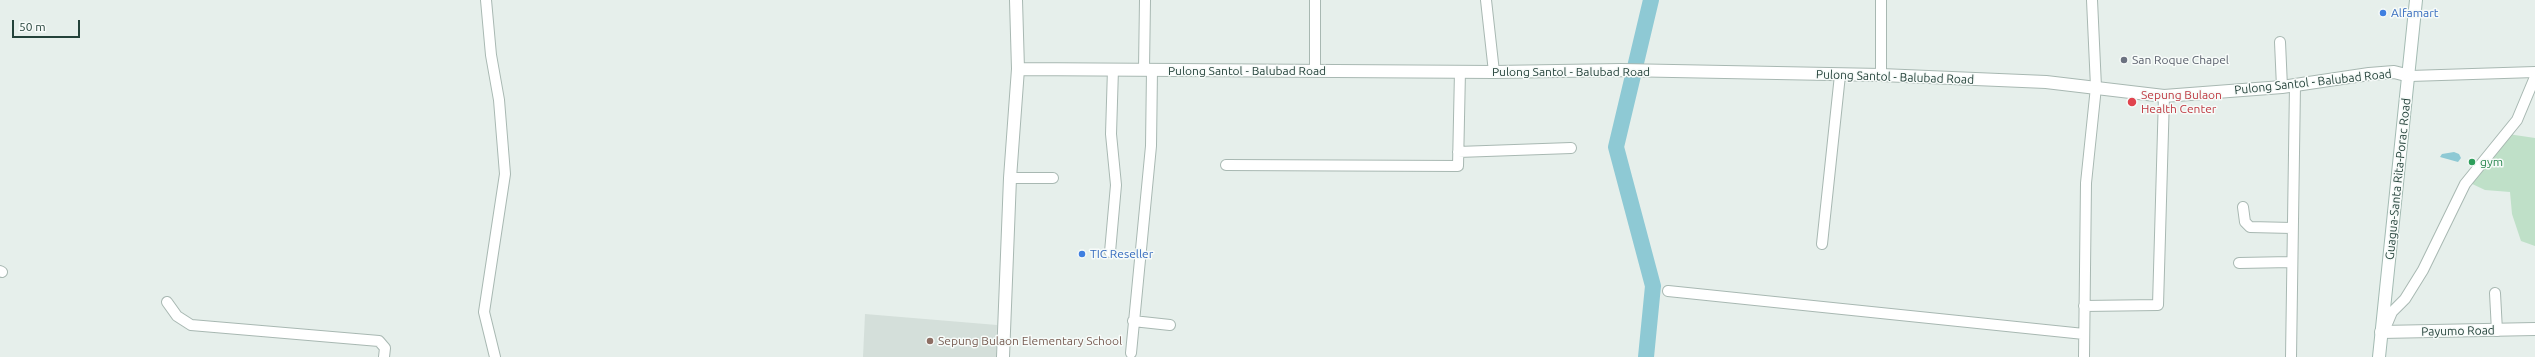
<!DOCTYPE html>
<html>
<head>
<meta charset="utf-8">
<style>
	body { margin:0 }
	#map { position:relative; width:2535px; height:357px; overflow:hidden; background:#e6efeb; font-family:Ubuntu,sans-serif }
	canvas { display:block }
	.scale { position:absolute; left:12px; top:20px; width:68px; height:18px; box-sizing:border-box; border:2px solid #24423a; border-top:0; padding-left:5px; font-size:12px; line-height:14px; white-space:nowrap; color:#24423a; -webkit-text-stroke:3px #f7fbf9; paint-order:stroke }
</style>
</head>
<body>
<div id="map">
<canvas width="2535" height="357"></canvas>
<div class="scale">50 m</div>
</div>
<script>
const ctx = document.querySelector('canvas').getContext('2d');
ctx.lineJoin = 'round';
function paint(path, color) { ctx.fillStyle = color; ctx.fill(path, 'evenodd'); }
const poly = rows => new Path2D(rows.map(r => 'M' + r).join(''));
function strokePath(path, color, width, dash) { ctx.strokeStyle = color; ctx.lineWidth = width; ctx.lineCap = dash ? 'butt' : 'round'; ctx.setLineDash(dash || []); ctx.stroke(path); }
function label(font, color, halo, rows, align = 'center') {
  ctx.font = font + ' Ubuntu,sans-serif'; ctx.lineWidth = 3; ctx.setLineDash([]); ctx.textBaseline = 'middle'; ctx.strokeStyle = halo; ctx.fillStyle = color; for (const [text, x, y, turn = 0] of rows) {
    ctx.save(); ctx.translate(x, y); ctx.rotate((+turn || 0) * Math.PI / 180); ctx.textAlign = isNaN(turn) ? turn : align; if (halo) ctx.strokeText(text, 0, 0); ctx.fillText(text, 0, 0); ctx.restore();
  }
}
paint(poly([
	[865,314,997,325,996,357,863,357]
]), '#d4dfda');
paint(poly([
	[2508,134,2535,138,2535,246,2521,241,2512,214,2510,192,2485,190,2468,182]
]), '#bfe0c8');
paint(poly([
	[2454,152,2459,154,2461,158,2458,162,2440,157,2442,154]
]), '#8ec9d4');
strokePath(poly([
	[1646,357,1653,286,1616,147,1651,0]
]), '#8ec9d4', 16);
const minor = poly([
	[486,0,491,55,499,100,505,174,484,312,495,357],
	[1486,0,1494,72],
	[1881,0,1881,75],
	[2280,42,2282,87],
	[1144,69,1145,0],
	[1315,71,1315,0],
	[2410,76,2535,72],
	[1458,152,1571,148],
	[1226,165,1458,166,1460,71],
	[1010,178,1053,178],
	[2243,207,2245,222,2250,227,2292,228],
	[1822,244,1840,75],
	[1110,252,1116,185,1111,134,1113,69],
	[2239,263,2291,262],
	[0,271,2,272],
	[1668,291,2084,334],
	[2495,293,2497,331],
	[167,302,177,316,191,325,379,341,385,348,384,357],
	[2084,306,2158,305,2164,96],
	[1133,321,1170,325],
	[2384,331,2392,312,2405,299,2423,270,2465,184,2517,120,2535,77],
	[1131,353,1151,146,1152,70],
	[2084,357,2086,183,2096,87,2092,0],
	[2291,357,2295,85]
]);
const tertiary = poly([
	[1018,69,1494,72,1621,70,1881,75,2046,82,2164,96,2282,87,2369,74,2394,72,2410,76],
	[2381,332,2535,329],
	[1003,357,1010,178,1018,69,1016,0]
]);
const secondary = poly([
	[2379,357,2416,0]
]);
strokePath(minor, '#a8b8b2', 12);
strokePath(tertiary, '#a8b8b2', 14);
strokePath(secondary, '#a4bbb3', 14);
strokePath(minor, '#fff', 10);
strokePath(tertiary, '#fff', 12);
strokePath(secondary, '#fff', 12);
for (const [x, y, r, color] of [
	[2383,13,4,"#3f7fe0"],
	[2124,60,4,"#6b7280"],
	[2132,102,5,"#e0444e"],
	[2472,162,4,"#2e9e5b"],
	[1082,254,4,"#3f7fe0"],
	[930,341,4,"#8d6e63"]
]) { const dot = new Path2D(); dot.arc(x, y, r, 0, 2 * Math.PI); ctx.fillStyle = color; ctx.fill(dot); strokePath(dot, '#f7fbf9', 1.5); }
label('12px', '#366cbe', '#f7fbf9', [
	["Alfamart",2391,13],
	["TIC Reseller",1090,254]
], 'left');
label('12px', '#5b616d', '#f7fbf9', [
	["San Roque Chapel",2132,60]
], 'left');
label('12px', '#24423a', '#f7fbf9', [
	["Pulong Santol - Balubad Road",1247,71],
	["Pulong Santol - Balubad Road",1571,72],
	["Pulong Santol - Balubad Road",1895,77,2],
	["Pulong Santol - Balubad Road",2313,82,-6],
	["Guagua-Santa Rita-Porac Road",2398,179,-84],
	["Payumo Road",2458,331,-1]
]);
label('12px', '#be3a42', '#f7fbf9', [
	["Sepung Bulaon",2141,95],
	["Health Center",2141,109]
], 'left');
label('12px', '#27864d', '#f7fbf9', [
	["gym",2480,162]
], 'left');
label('12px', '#785e54', '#f7fbf9', [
	["Sepung Bulaon Elementary School",938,341]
], 'left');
</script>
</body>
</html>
